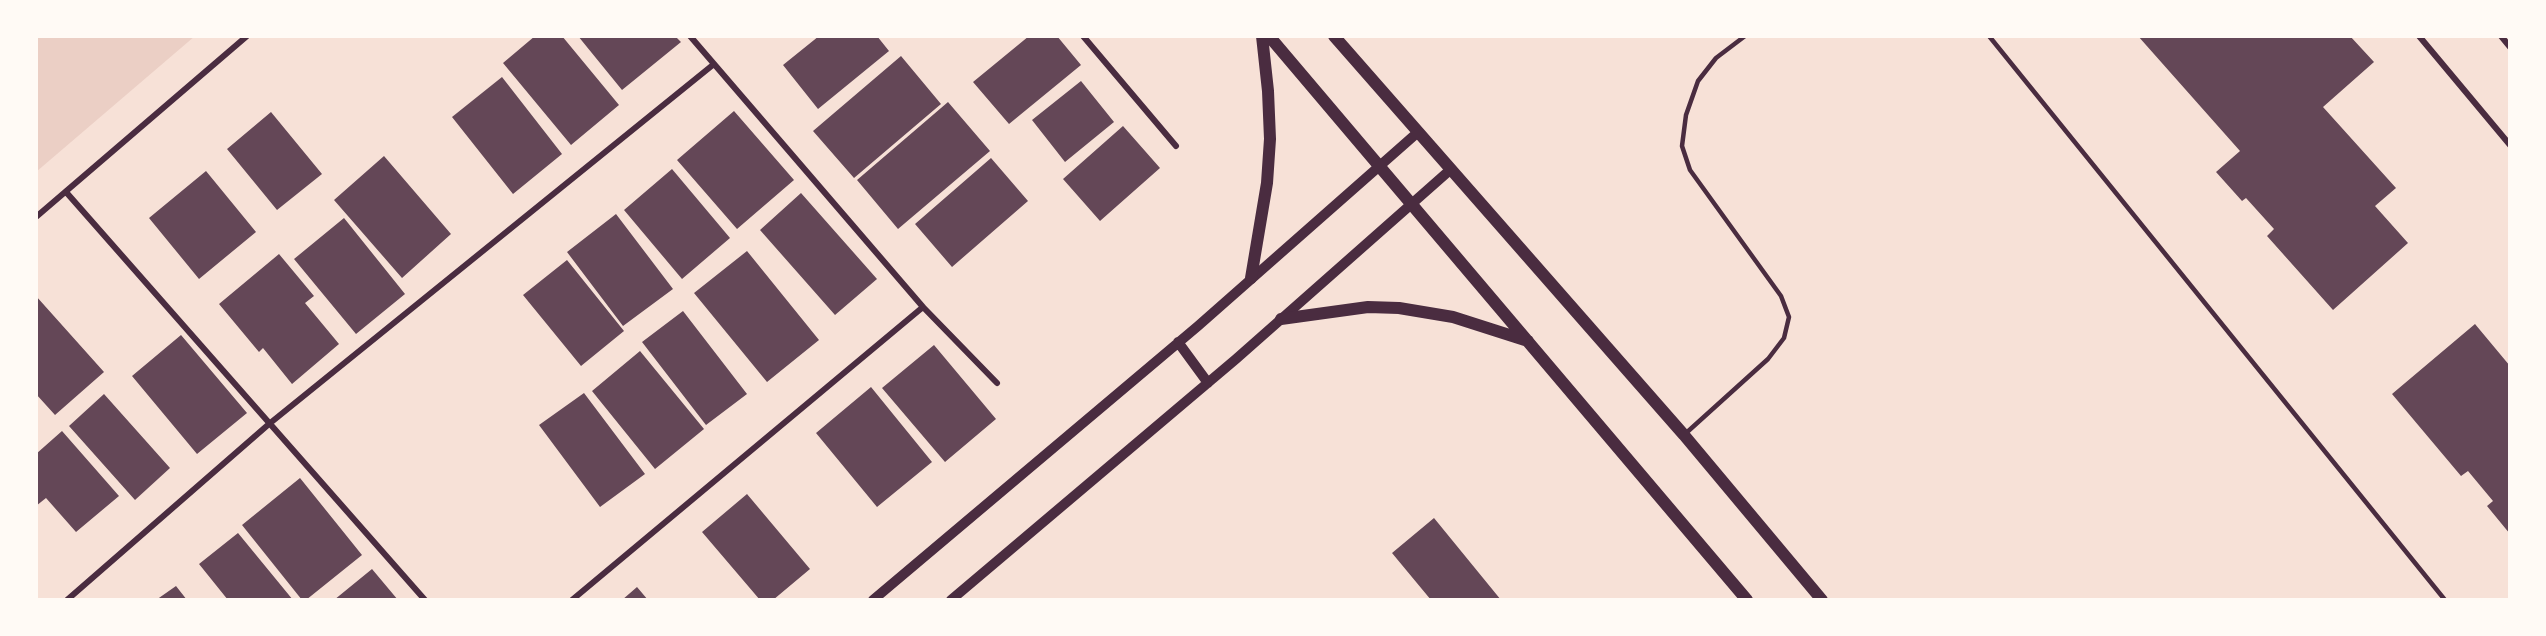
<!DOCTYPE html>
<html>
<head>
<meta charset="utf-8">
<style>
	body { margin:0 }
	#map { position:relative; width:2546px; height:636px; overflow:hidden; background:#f7e1d7; font-family:"DejaVu Sans",sans-serif }
	canvas { display:block }
	.frame { position:absolute; inset:0; border:38px solid #fffaf5; pointer-events:none }
</style>
</head>
<body>
<div id="map">
<canvas width="2546" height="636"></canvas>
<div class="frame"></div>
</div>
<script>
const ctx = document.querySelector('canvas').getContext('2d');
ctx.lineJoin = 'round';
function paint(path, color) { ctx.fillStyle = color; ctx.fill(path, 'evenodd'); }
const poly = rows => new Path2D(rows.map(r => 'M' + r).join(''));
function strokePath(path, color, width, dash) { ctx.strokeStyle = color; ctx.lineWidth = width; ctx.lineCap = dash ? 'butt' : 'round'; ctx.setLineDash(dash || []); ctx.stroke(path); }
paint(poly([
	[36,36,195,36,36,172]
]), '#ebcfc5');
paint(poly([
	[535,36,562,36,619,105,571,145,503,63],
	[578,36,675,36,681,42,622,90],
	[819,36,877,36,889,51,818,109,783,65],
	[1029,36,1057,36,1081,65,1009,124,973,82],
	[2138,36,2350,36,2374,62,2323,107,2396,188,2375,206,2408,243,2333,310,2267,236,2274,229,2246,198,2242,201,2216,172,2240,151],
	[901,56,941,104,854,178,813,131],
	[502,77,562,154,513,194,452,117],
	[1081,81,1114,122,1065,162,1032,120],
	[948,102,990,151,898,229,857,180],
	[734,111,794,180,737,229,677,160],
	[271,112,322,174,277,210,227,149],
	[1123,126,1160,168,1100,221,1063,179],
	[384,156,451,234,402,278,334,200],
	[991,158,1028,201,952,267,915,224],
	[672,169,730,238,682,279,624,210],
	[206,171,256,232,199,279,149,218],
	[801,193,877,279,835,315,760,230],
	[616,214,673,289,623,326,567,252],
	[344,218,405,294,356,334,294,259],
	[747,251,819,340,767,382,694,293],
	[279,254,314,296,305,303,339,344,292,384,263,348,259,352,219,304],
	[567,260,624,331,581,366,523,295],
	[36,296,104,372,55,415,36,394],
	[683,311,747,394,706,425,642,342],
	[2475,324,2510,366,2510,534,2487,506,2493,501,2468,471,2461,476,2392,394],
	[181,335,247,413,197,454,132,376],
	[934,345,996,419,945,462,882,388],
	[640,351,704,429,655,469,592,391],
	[871,387,932,462,877,507,816,433],
	[584,393,645,474,600,507,539,425],
	[104,394,170,468,135,500,69,426],
	[62,431,119,496,76,532,46,498,36,506,36,454],
	[300,478,362,555,306,600,302,600,242,525],
	[747,494,810,569,773,600,760,600,702,532],
	[1434,518,1501,600,1431,600,1392,553],
	[238,533,293,600,228,600,199,564],
	[372,569,398,600,334,600],
	[176,586,187,600,156,600],
	[637,587,648,600,622,600]
]), '#644757');
strokePath(poly([
	[1989,36,2445,600],
	[1685,434,1768,359,1784,338,1789,317,1781,296,1690,170,1682,146,1686,115,1698,81,1716,58,1745,36]
]), '#4a2c40', 4.5);
strokePath(poly([
	[690,36,923,307,997,383],
	[1083,36,1176,146],
	[2419,36,2510,145],
	[2501,36,2510,47],
	[66,192,425,600],
	[36,217,247,36],
	[67,600,269,424,714,64],
	[572,600,923,307]
]), '#4a2c40', 6);
strokePath(poly([
	[1178,342,1208,383],
	[873,600,1198,326,1417,133],
	[951,600,1236,359,1450,170]
]), '#4a2c40', 10);
strokePath(poly([
	[1269,36,1747,600],
	[1334,36,1684,435,1822,600],
	[1251,278,1267,183,1270,139,1268,91,1262,36],
	[1281,319,1368,307,1399,308,1453,317,1528,341]
]), '#4a2c40', 12);
</script>
</body>
</html>
